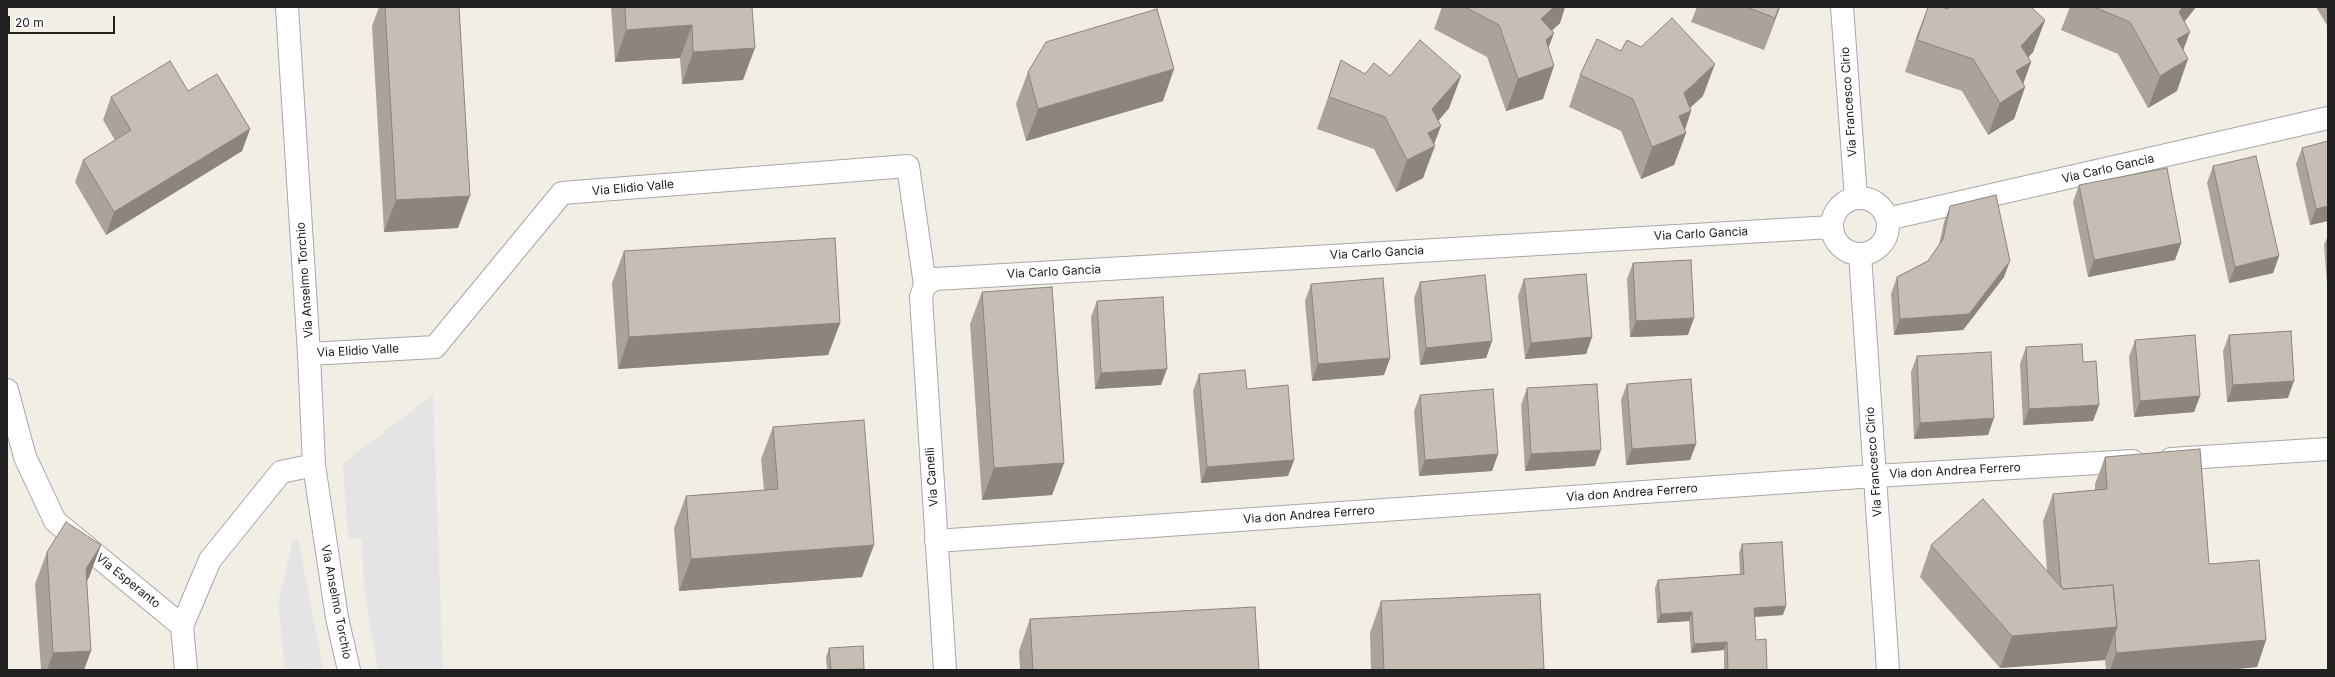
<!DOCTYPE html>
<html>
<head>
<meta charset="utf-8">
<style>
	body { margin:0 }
	#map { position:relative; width:2335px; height:677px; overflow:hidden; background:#f2eee6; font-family:Inter,sans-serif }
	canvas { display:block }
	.frame { position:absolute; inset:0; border:8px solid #202020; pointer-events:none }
	.scale { position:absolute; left:8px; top:16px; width:107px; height:18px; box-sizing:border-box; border:2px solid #202020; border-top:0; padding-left:5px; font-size:12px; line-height:14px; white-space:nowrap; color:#202020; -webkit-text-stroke:3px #fff; paint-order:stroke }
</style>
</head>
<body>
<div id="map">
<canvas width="2335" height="677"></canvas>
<div class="frame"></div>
<div class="scale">20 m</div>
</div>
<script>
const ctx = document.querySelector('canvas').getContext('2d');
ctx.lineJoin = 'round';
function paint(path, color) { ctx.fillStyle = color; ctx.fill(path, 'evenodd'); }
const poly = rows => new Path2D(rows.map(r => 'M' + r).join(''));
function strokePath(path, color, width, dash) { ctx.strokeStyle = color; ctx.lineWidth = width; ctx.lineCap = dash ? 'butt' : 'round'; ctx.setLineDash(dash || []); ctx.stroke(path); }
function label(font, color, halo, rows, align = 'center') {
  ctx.font = font + ' Inter,sans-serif'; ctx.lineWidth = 3; ctx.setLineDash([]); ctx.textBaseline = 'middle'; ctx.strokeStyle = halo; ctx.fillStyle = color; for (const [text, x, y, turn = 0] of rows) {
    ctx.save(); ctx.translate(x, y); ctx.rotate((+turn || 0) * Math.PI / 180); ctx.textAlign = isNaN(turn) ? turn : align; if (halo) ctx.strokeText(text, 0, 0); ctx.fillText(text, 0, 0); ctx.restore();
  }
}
paint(poly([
	[433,395,443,670,378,670,364,589,362,539,348,538,343,463],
	[298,539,323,668,285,670,278,602,293,541]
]), '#e4e4e4');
const minor = poly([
	[287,7,309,354,314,465,337,618,349,670],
	[1842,7,1856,198],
	'1832 226a28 28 0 1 1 56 0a28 28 0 1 1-56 0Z',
	[1887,219,2328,118],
	[1860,254,1888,670],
	[925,285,935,279,1832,227],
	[309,354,435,347,562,193,908,166,925,285,921,297,945,670],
	[7,390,25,457,55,521,182,626,186,670],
	[2171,459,2328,449],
	[936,541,1875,476,2133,461],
	[182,626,210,560,281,472,314,465]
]);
strokePath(minor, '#a7a7a7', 24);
strokePath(minor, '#fff', 22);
paint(poly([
	[379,7,459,7,458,228,384,232,372,26],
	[611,7,752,7,743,80,682,84,680,58,615,62],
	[1442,7,1565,7,1560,23,1552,31,1548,48,1543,99,1506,111,1487,57,1434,29],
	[1697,7,1780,7,1764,50,1691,22],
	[1928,7,2045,20,2033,52,2028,57,2031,62,2023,83,2025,87,2014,119,1988,135,1962,91,1905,72,1917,35],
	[2070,7,2196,7,2184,22,2183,50,2177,91,2148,108,2118,54,2061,30],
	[2316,7,2328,7,2328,27],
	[1341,60,1365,74,1390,76,1461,76,1449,108,1438,121,1434,144,1423,178,1396,192,1374,149,1317,129],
	[1028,72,1163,101,1026,141,1016,104],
	[1580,75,1703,96,1690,108,1691,111,1685,130,1686,133,1674,165,1641,179,1621,131,1569,107],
	[188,91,250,129,242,151,106,235,75,182,83,160,115,140,103,120,111,97],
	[2302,148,2328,221,2310,225,2296,164],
	[2213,166,2279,256,2273,273,2229,283,2207,183],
	[2079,185,2181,243,2175,260,2088,277,2073,202],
	[1950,206,2004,277,1963,330,1894,335,1891,294,1897,277,1928,261,1939,245,1944,222],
	[2328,235,2328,297,2324,245],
	[624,251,840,323,828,355,618,369,612,283],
	[1633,263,1688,335,1630,337,1627,279],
	[1524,279,1592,337,1586,354,1525,359,1518,296],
	[1420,282,1492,341,1486,358,1420,365,1414,298],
	[1311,284,1390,358,1384,375,1312,381,1305,301],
	[982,292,1064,463,1052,495,982,500,970,324],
	[1097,301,1161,385,1095,389,1091,317],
	[2229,335,2288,398,2227,402,2223,351],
	[2135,340,2200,396,2194,412,2134,417,2129,357],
	[2026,347,2083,362,2099,405,2093,421,2023,425,2020,364],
	[1917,356,1988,435,1914,439,1911,372],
	[1199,374,1247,389,1294,460,1288,476,1201,483,1193,391],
	[1627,384,1696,444,1690,460,1626,465,1621,400],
	[1527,388,1595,466,1525,471,1521,405],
	[1420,395,1498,454,1492,471,1419,476,1414,411],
	[773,427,862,577,679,591,674,528,686,496,764,490,761,459],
	[2105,457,2209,564,2266,640,2257,667,2226,670,2106,670,2105,660,2000,668,1920,577,1931,545,2047,571,2043,521,2053,494,2095,490,2095,484],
	[1742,544,1783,615,1754,617,1756,640,1767,670,1724,670,1724,650,1691,653,1689,621,1657,623,1655,588,1658,580,1740,574,1739,553],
	[101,545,89,577,87,581,84,670,41,670,35,584,47,552],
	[1381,601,1543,670,1371,670,1370,633],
	[1030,619,1259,670,1020,670,1019,651],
	[829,648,864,670,827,670,826,657]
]), '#aaa39c');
paint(poly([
	[1554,7,1565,7,1560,23,1529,51,1541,19],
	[1779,7,1780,7,1764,50],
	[2183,7,2196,7,2167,44,2179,12],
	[2045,20,2033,52,2016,71,2031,62,2021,90,2025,87,2014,119,1988,135,2021,46],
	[692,25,680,58,615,62,626,30],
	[2190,32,2178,64,2177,39],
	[1554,33,1542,65,1546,40],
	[755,48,743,80,682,84,693,52],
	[2188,59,2177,91,2148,108,2160,76],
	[1715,64,1703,96,1683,114,1691,111,1683,135,1686,133,1674,165,1641,179,1652,147,1684,93],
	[1554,66,1543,99,1506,111,1518,79],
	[1174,69,1163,101,1026,141,1038,109],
	[1461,76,1449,108,1428,133,1441,126,1433,147,1435,146,1423,178,1396,192,1407,160,1432,109],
	[250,129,242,151,106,235,114,212],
	[470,196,458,228,384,232,396,200],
	[2328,206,2328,221,2310,225,2316,209],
	[2181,243,2175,260,2088,277,2094,260],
	[2279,256,2273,273,2229,283,2235,267],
	[2010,261,2004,277,1963,330,1894,335,1900,319],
	[1694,318,1688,335,1630,337,1636,321],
	[840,323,828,355,618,369,629,337],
	[1592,337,1586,354,1525,359,1531,343],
	[1492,341,1486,358,1420,365,1426,348],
	[1390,358,1384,375,1312,381,1318,364],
	[1167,369,1161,385,1095,389,1101,373],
	[2294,381,2288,398,2227,402,2233,385],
	[2200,396,2194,412,2134,417,2140,401],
	[2099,405,2093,421,2023,425,2029,409],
	[1994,418,1988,435,1914,439,1920,423],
	[1696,444,1690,460,1626,465,1632,449],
	[1601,450,1595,466,1525,471,1531,454],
	[1498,454,1492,471,1419,476,1425,460],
	[1294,460,1288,476,1201,483,1207,467],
	[1064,463,1052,495,982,500,994,468],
	[101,545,89,577,74,601,86,569],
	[874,545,862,577,679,591,691,559],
	[1786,606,1783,615,1751,617,1754,608],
	[1692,612,1689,621,1657,623,1661,614],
	[2117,627,2105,660,2000,668,2012,636],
	[2266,640,2257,667,2226,670,2110,670,2116,653],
	[1727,642,1724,650,1691,653,1694,644],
	[91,651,84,670,47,670,53,653]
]), '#8b847f');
const building = poly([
	[385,7,459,7,470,196,396,200,385,7],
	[625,7,752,7,755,48,693,52,692,25,626,30,625,7],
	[1465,7,1554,7,1541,19,1554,33,1546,40,1554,66,1518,79,1499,25,1465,7],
	[1747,7,1779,7,1775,18,1747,7],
	[1928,7,1942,7,1948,9,1948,7,2031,7,2045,20,2021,46,2031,62,2016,71,2025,87,2000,103,1973,59,1917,40,1928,7],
	[2094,7,2183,7,2179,12,2190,32,2177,39,2188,59,2160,76,2130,22,2094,7],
	[1157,9,1174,69,1038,109,1028,72,1046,42,1157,9],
	[1672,18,1715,64,1684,93,1691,111,1679,116,1686,133,1652,147,1633,99,1580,75,1597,39,1621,51,1627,40,1641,47,1672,18],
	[1420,40,1461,76,1432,109,1441,126,1428,133,1435,146,1407,160,1385,117,1329,97,1341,60,1365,74,1374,63,1390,76,1420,40],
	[170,61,188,91,217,74,250,129,114,212,83,160,131,130,111,97,170,61],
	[2328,141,2328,206,2316,209,2302,148,2328,141],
	[2256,156,2279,256,2235,267,2213,166,2256,156],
	[2167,168,2181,243,2094,260,2079,185,2167,168],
	[1996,195,2010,261,1969,314,1900,319,1897,277,1928,261,1943,239,1950,206,1996,195],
	[835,238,840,323,629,337,624,251,835,238],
	[1691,260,1694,318,1636,321,1633,263,1691,260],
	[1586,274,1592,337,1531,343,1524,279,1586,274],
	[1485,275,1492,341,1426,348,1420,282,1485,275],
	[1383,278,1390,358,1318,364,1311,284,1383,278],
	[1052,287,1064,463,994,468,982,292,1052,287],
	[1163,297,1167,369,1101,373,1097,301,1163,297],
	[2291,331,2294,381,2233,385,2229,335,2291,331],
	[2195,335,2200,396,2140,401,2135,340,2195,335],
	[2082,344,2083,362,2096,361,2099,405,2029,409,2026,347,2082,344],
	[1991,352,1994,418,1920,423,1917,356,1991,352],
	[1245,370,1247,389,1288,385,1294,460,1207,467,1199,374,1245,370],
	[1691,379,1696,444,1632,449,1627,384,1691,379],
	[1597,384,1601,450,1531,454,1527,388,1597,384],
	[1493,389,1498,454,1425,460,1420,395,1493,389],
	[864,420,874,545,691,559,686,496,778,489,773,427,864,420],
	[2200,449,2209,564,2259,560,2266,640,2116,653,2115,633,2117,627,2113,585,2063,589,2061,586,2053,494,2107,489,2105,457,2200,449],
	[1983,499,2063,589,2113,585,2117,627,2012,636,1931,545,1983,499],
	[66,522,101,545,86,569,91,651,53,653,47,552,66,522],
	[1782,542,1786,606,1754,608,1756,640,1766,639,1767,670,1728,670,1727,642,1694,644,1692,612,1661,614,1658,580,1744,574,1742,544,1782,542],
	[1540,594,1544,669,1523,670,1384,670,1381,601,1540,594],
	[1255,607,1259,670,1033,670,1030,619,1255,607],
	[863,646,864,669,831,670,829,648,863,646]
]);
paint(building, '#c6bdb5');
strokePath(building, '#8b847f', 1);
label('12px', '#202020', '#fff', [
	["Via Francesco Cirio",1849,102,-94],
	["Via Carlo Gancia",2108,169,-13],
	["Via Elidio Valle",633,188,-5],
	["Via Carlo Gancia",1701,234,-3],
	["Via Carlo Gancia",1377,253,-3],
	["Via Carlo Gancia",1054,272,-3],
	["Via Anselmo Torchio",305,280,-94],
	["Via Elidio Valle",358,351,-3],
	["Via Francesco Cirio",1874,462,-94],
	["Via don Andrea Ferrero",1955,471,-3],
	["Via Canelli",932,477,-94],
	["Via don Andrea Ferrero",1632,493,-4],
	["Via don Andrea Ferrero",1309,515,-4],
	["Via Esperanto",128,581,39],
	["Via Anselmo Torchio",336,602,79]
]);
</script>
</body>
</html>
